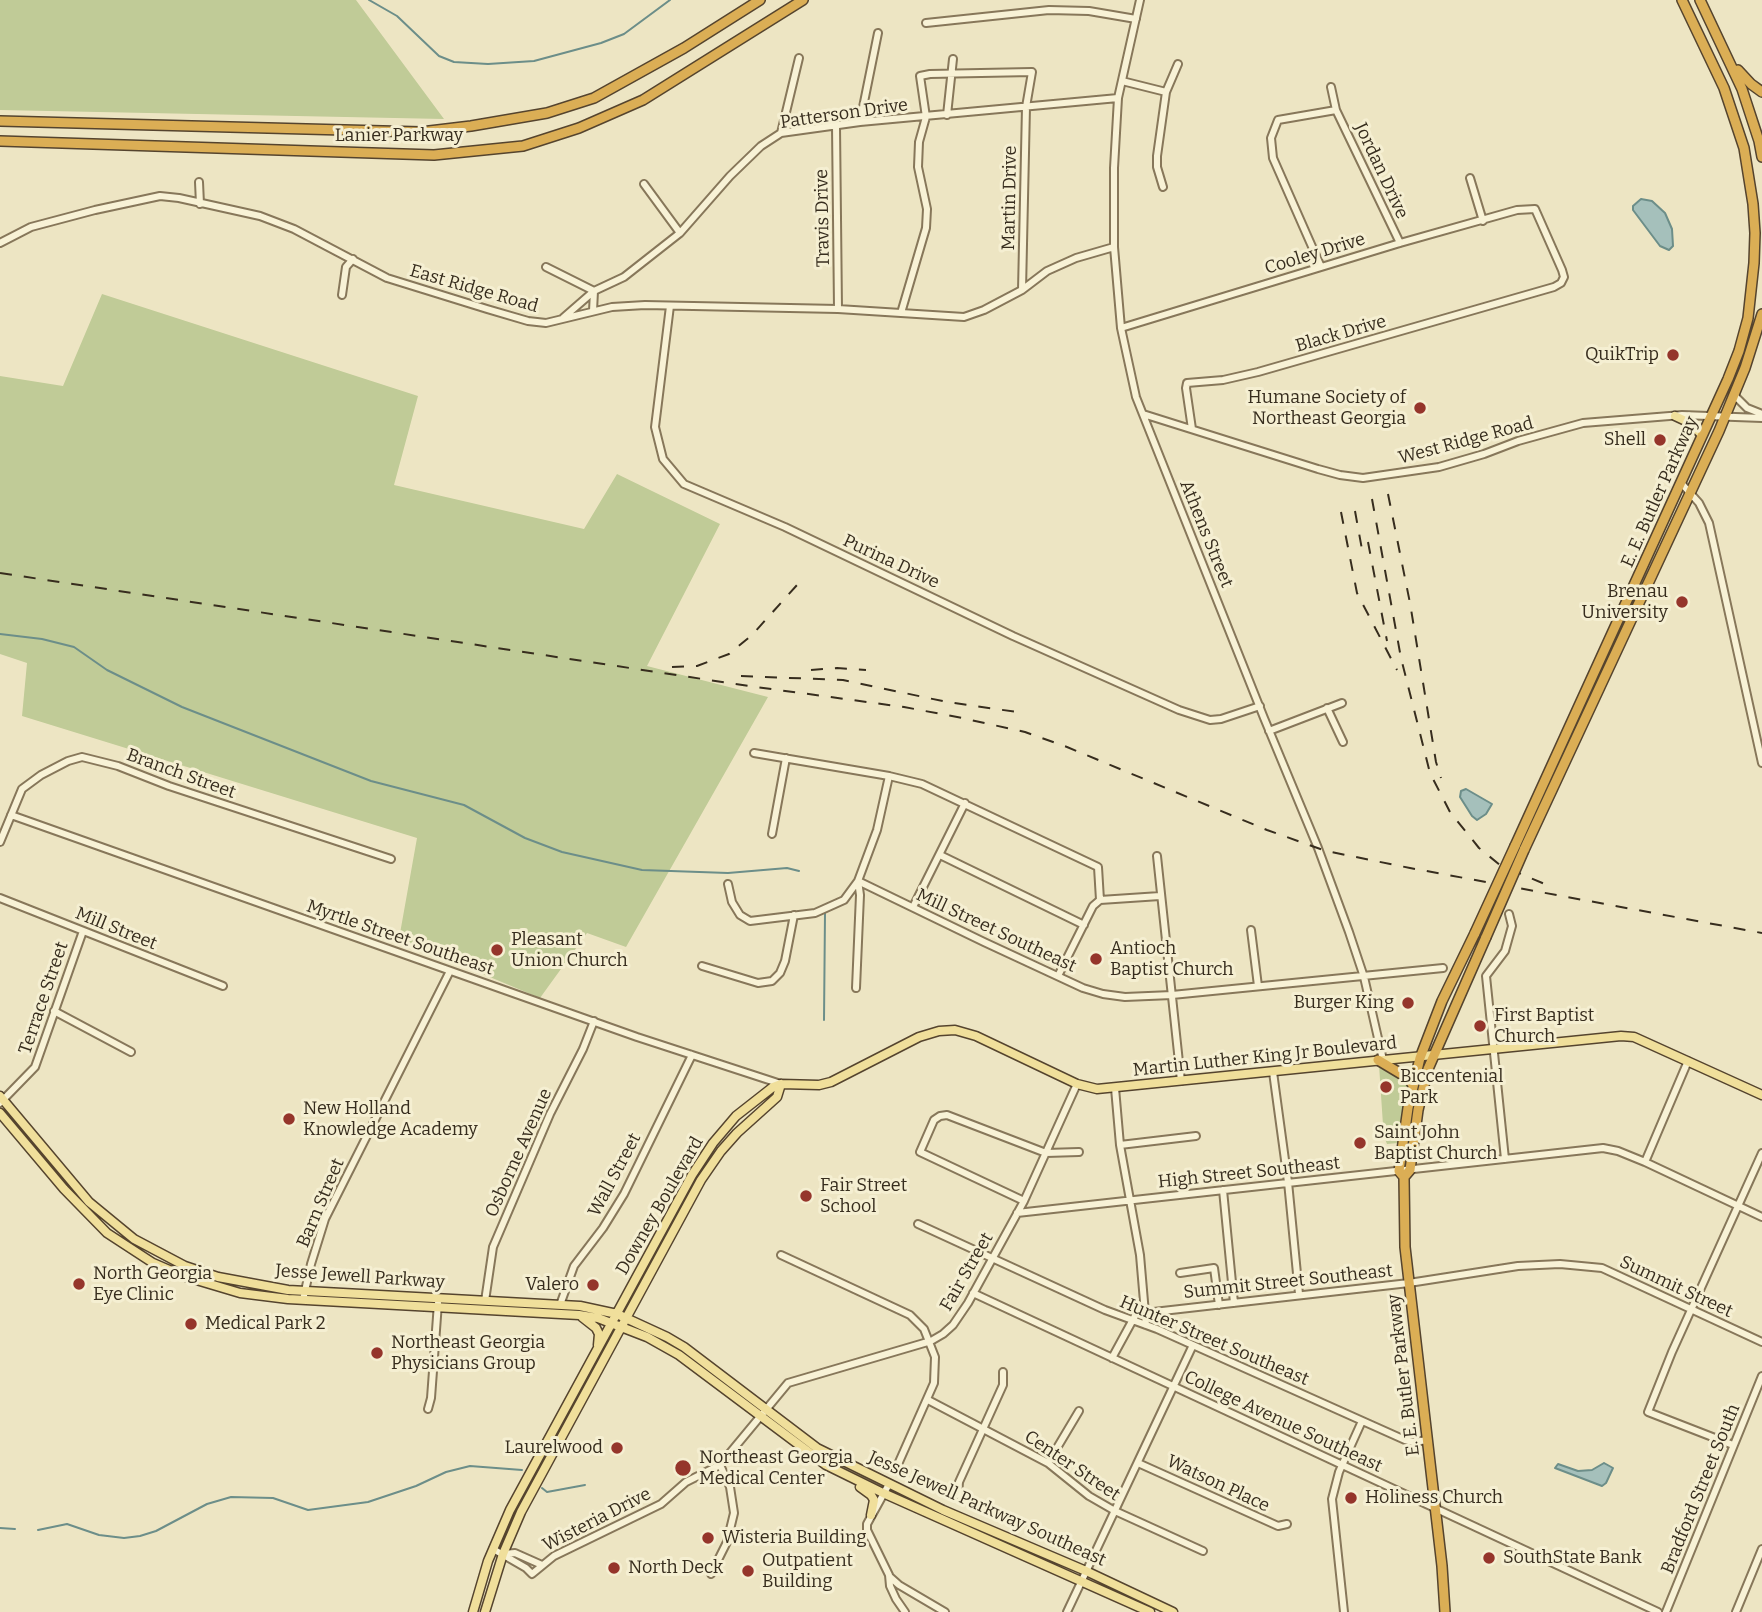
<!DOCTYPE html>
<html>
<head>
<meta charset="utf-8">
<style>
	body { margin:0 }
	canvas { display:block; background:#ede5c3 }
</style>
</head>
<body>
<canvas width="1762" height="1612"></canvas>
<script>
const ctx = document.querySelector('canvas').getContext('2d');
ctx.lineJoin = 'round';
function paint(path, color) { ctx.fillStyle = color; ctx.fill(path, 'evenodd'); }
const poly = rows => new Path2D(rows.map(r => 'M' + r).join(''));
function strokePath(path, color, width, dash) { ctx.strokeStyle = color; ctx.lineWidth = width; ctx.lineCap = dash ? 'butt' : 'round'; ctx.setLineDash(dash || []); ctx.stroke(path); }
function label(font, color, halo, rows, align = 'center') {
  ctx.font = font + ' Bitter,serif'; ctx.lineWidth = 6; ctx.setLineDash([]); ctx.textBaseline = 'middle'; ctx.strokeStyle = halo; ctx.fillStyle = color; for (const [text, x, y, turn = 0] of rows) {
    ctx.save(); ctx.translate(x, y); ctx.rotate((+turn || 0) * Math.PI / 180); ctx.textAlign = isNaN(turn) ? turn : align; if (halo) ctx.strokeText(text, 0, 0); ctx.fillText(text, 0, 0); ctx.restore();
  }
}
paint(poly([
	[0,0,356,0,444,119,0,110],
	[102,294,418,396,394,485,584,529,617,474,720,524,647,666,768,697,626,947,587,933,540,998,399,939,417,838,22,716,27,663,0,654,0,376,63,386],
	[1379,1065,1403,1078,1409,1085,1398,1143,1387,1144,1385,1139,1381,1138,1380,1126,1383,1125]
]), '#c0cb97');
const water = poly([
	[1641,199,1652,201,1665,213,1672,229,1673,246,1669,250,1660,246,1633,210,1633,206,1641,199],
	[1466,789,1492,804,1486,814,1477,820,1472,816,1460,797,1461,791,1466,789],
	[1604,1463,1613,1468,1606,1483,1602,1486,1555,1468,1558,1464,1578,1471,1592,1470,1604,1463]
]);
paint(water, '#a5c0bb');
strokePath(water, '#6c8e89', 2);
strokePath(poly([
	[369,0,397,16,439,56,454,62,488,64,534,61,601,43,624,34,670,0],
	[0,634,42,639,74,647,107,670,182,707,371,781,464,805,525,838,562,852,642,870,728,873,787,868,799,871],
	[824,1020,825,913],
	[542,1488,547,1492,585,1485],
	[0,1528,15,1529],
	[38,1530,67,1524,99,1535,124,1538,140,1536,156,1531,207,1504,231,1497,273,1498,308,1510,368,1502,416,1486,446,1472,470,1466,522,1470]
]), '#6c8e89', 2);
const minor = poly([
	[1140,0,1118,98,1114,168,1114,247,1121,328,1136,397,1264,718,1318,848,1349,932,1364,977,1383,1060],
	[926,23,1049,10,1089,11,1136,19],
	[1122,81,1166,92],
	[1331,87,1336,110,1400,243],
	[947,115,953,59],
	[860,122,878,33],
	[836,126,838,309],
	[781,133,799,58],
	[1470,178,1483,221],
	[199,182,200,204],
	[644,184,680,233],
	[1163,187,1157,167,1157,156,1166,92,1178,64],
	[0,243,31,227,95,210,160,196,179,198,260,216,294,229,387,278,487,309,528,321,546,323,612,307,645,305,838,309,964,317,984,310,1022,290,1047,271,1076,258,1114,247],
	[546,267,594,291,593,311],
	[1321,267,1273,158,1271,138,1278,120,1336,110],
	[342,295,346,267,353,259],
	[670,306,655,427,663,459,684,484,785,527,1013,636,1179,710,1210,720,1221,719,1260,706],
	[901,313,926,228,927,209,918,167,919,142,926,117,920,76,930,74,1032,72,1026,107,1022,290],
	[563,318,594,291,624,277,680,233,730,176,761,146,781,133,860,122,1118,98],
	[1121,328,1400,243,1517,210,1535,209,1562,270,1564,277,1561,283,1554,287,1258,372,1223,380,1187,383,1186,388,1192,429],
	[1734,395,1747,408,1762,414],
	[1143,414,1318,469,1340,475,1363,478,1439,467,1484,454,1518,441,1583,423,1682,415,1762,418],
	[1682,484,1699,503,1709,523,1762,763],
	[1327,708,1343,742],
	[1269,731,1342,703],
	[754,753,889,776,922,784,1098,867,1100,900,1093,906,1058,976],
	[11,815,637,1037,781,1084],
	[772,834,786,758],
	[0,842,22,789,41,775,68,761,82,757,118,766,169,786,391,859],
	[940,855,1084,925],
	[1157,856,1181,1081],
	[858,881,984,942,1083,988,1103,994,1125,997,1172,995,1443,968],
	[728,884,732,902,740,915,750,921,815,913,844,900,858,881,877,830,889,776],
	[0,898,223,986],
	[1100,900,1160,896],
	[913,907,965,803],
	[1251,930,1258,986],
	[702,966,758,983,772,981,780,973,785,961,794,915],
	[856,988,860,895,858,881],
	[54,1011,131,1052],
	[1273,1072,1288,1182,1299,1294],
	[1115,1088,1120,1145,1140,1255,1146,1325],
	[0,1103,35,1067,83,931],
	[1120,1145,1196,1136],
	[1505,1159,1486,976,1505,951,1512,926,1509,914],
	[1645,1162,1688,1061],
	[1223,1190,1234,1303],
	[1024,1201,920,1152,934,1120,940,1116,947,1115,1046,1153,1079,1152],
	[1017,1213,1603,1148,1618,1151,1645,1162,1762,1217],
	[918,1224,1105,1310,1157,1329,1405,1440,1413,1442,1428,1440],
	[781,1255,910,1315,924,1329,935,1357,934,1383,895,1471],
	[1180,1273,1214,1268,1219,1305],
	[973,1293,1658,1612],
	[303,1300,311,1264,325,1219,450,971],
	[485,1301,493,1247,550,1114,583,1049,594,1021],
	[560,1305,574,1266,603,1228,624,1194,692,1055],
	[1112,1358,1136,1314,1409,1283,1518,1266,1560,1264,1602,1268,1762,1342],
	[928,1400,1048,1463,1089,1496,1115,1511,1203,1551],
	[428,1409,431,1398,438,1303],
	[1733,1445,1648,1412,1672,1352,1762,1153],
	[1048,1463,1079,1411],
	[1138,1463,1278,1526,1287,1524],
	[889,1484,867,1524,867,1530,889,1575,890,1586,896,1599,905,1612],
	[958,1495,959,1482,1003,1385,1003,1372],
	[493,1549,526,1568,532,1574,554,1556,661,1504,686,1482,720,1465,788,1383,931,1341,943,1334,953,1325,968,1303,1024,1201,1077,1084],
	[503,1554,515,1553,542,1565],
	[711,1574,727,1542,734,1513,730,1487,720,1465],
	[890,1577,899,1585,945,1612],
	[1067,1612,1193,1345],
	[1344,1612,1332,1499,1339,1472,1362,1421],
	[1666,1612,1762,1376],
	[1736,1612,1762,1549]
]);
const major = poly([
	[1675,416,1690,423,1702,435],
	[781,1084,819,1085,831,1082,919,1037,939,1031,955,1030,976,1036,1077,1084,1097,1089,1621,1036,1634,1037,1762,1095],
	[0,1096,89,1202,134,1239,185,1266,218,1277,288,1290,580,1306,617,1314,667,1337,684,1347,817,1448,943,1510,1086,1571,1173,1612],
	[0,1113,64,1189,107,1233,153,1263,183,1276,240,1293,288,1299,579,1315,598,1318,647,1337,679,1355,826,1465,883,1493,1150,1612],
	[582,1317,596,1328,599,1334,598,1345],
	[860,1487,871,1495,874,1500,871,1515],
	[473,1612,488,1561,510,1510,692,1175,713,1143,736,1116,773,1087,781,1084],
	[485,1612,503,1554,521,1512,701,1180,721,1151,737,1133,777,1097,781,1084]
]);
const highway = poly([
	[1700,0,1742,89,1759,141,1762,157],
	[1738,70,1751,84,1762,92],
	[0,121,421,132,471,126,547,113,594,98,684,48,760,0],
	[0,141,434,155,523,146,579,128,643,100,803,0],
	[1515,846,1728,379,1739,351,1748,318,1754,263,1755,233,1753,204,1744,148,1724,88,1682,0],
	[1524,850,1719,431,1745,368,1762,314],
	[1378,1060,1408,1078,1413,1085],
	[1404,1177,1410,1170,1418,1110,1428,1069,1486,937],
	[1445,1612,1442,1566,1405,1247,1404,1177,1399,1171,1408,1108,1420,1058,1442,1001,1475,933]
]);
strokePath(minor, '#87775a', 10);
strokePath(major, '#55442e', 11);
strokePath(highway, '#55442e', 12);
strokePath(minor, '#f8f2d6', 6);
strokePath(major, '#f0df9b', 8);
strokePath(highway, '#dbae55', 9);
strokePath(poly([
	[1388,494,1410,603,1436,762,1441,778],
	[1372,499,1401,658,1430,773,1450,812,1479,848,1500,865,1547,885],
	[1355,511,1363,555],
	[1341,512,1357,593,1397,670],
	[1368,542,1387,641],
	[0,573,749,686,904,707,962,718,1025,732,1067,747,1267,830,1326,851,1410,868,1762,933],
	[672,667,697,666,729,654,752,635,797,585],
	[811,670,837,668,866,670],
	[741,676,843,680,947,702,1017,712]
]), '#372d1e', 2, [12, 12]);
const highwayBridge = poly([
	[1475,933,1515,846],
	[1486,937,1524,850]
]);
strokePath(highwayBridge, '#55442e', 12, []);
strokePath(highwayBridge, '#dbae55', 9);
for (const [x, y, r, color] of [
	[1673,355,7,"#95352b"],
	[1420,408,7,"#95352b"],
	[1660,440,7,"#95352b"],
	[1682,602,7,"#95352b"],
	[497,950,7,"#95352b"],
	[1096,959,7,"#95352b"],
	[1408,1003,7,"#95352b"],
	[1480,1026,7,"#95352b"],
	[1386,1087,7,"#95352b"],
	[289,1119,7,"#95352b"],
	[1360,1143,7,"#95352b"],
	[806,1196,7,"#95352b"],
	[79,1284,7,"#95352b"],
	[593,1285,7,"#95352b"],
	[191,1324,7,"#95352b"],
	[377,1353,7,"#95352b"],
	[617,1448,7,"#95352b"],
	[683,1468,9,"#95352b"],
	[1351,1498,7,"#95352b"],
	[708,1538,7,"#95352b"],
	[1489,1558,7,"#95352b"],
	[614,1568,7,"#95352b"],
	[748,1571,7,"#95352b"]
]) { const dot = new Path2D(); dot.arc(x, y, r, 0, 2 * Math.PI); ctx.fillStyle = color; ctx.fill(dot); strokePath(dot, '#f5efd2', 2.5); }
label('18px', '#372d1e', '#f5efd2', [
	["Patterson Drive",844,114,-8],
	["Lanier Parkway",399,136],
	["Jordan Drive",1381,171,65],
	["Martin Drive",1010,198,-89],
	["Travis Drive",823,218,-91],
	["Cooley Drive",1315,254,-17],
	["East Ridge Road",474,289,16],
	["Black Drive",1341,334,-16],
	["West Ridge Road",1466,441,-15],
	["E. E. Butler Parkway",1660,492,-66],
	["Athens Street",1206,534,68],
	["Purina Drive",891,562,25],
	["Branch Street",181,774,20],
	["Mill Street",116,929,22],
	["Mill Street Southeast",996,931,25],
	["Myrtle Street Southeast",400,938,19],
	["Terrace Street",44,998,-71],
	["Martin Luther King Jr Boulevard",1265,1057,-6],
	["Osborne Avenue",519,1153,-66],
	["High Street Southeast",1249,1173,-6],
	["Wall Street",615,1175,-62],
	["Barn Street",321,1203,-67],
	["Downey Boulevard",660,1206,-60],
	["Fair Street",967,1272,-60],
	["Jesse Jewell Parkway",360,1277,4],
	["Summit Street Southeast",1288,1282,-6],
	["Summit Street",1676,1287,25],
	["Hunter Street Southeast",1214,1341,23],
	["E. E. Butler Parkway",1404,1375,-97],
	["College Avenue Southeast",1283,1422,25],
	["Center Street",1072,1466,34],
	["Watson Place",1218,1484,25],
	["Bradford Street South",1701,1489,-68],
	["Jesse Jewell Parkway Southeast",987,1509,24],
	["Wisteria Drive",597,1520,-27]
]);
label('18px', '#372d1e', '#f5efd2', [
	["QuikTrip",1659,355,"right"],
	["Humane Society of",1406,398,"right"],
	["Northeast Georgia",1406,419,"right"],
	["Shell",1646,440,"right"],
	["Brenau",1668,592,"right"],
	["University",1668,613,"right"],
	["Pleasant",511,940],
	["Union Church",511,961],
	["Antioch",1110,949],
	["Baptist Church",1110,970],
	["Burger King",1394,1003,"right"],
	["First Baptist",1494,1016],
	["Church",1494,1037],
	["Biccentenial",1400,1077],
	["Park",1400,1098],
	["New Holland",303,1109],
	["Knowledge Academy",303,1130],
	["Saint John",1374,1133],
	["Baptist Church",1374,1154],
	["Fair Street",820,1186],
	["School",820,1207],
	["North Georgia",93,1274],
	["Eye Clinic",93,1295],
	["Valero",579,1285,"right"],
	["Medical Park 2",205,1324],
	["Northeast Georgia",391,1343],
	["Physicians Group",391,1364],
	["Laurelwood",603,1448,"right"],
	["Northeast Georgia",699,1458],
	["Medical Center",699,1479],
	["Holiness Church",1365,1498],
	["Wisteria Building",722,1538],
	["SouthState Bank",1503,1558],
	["Outpatient",762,1561],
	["Building",762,1582],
	["North Deck",628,1568]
], 'left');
</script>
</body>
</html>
